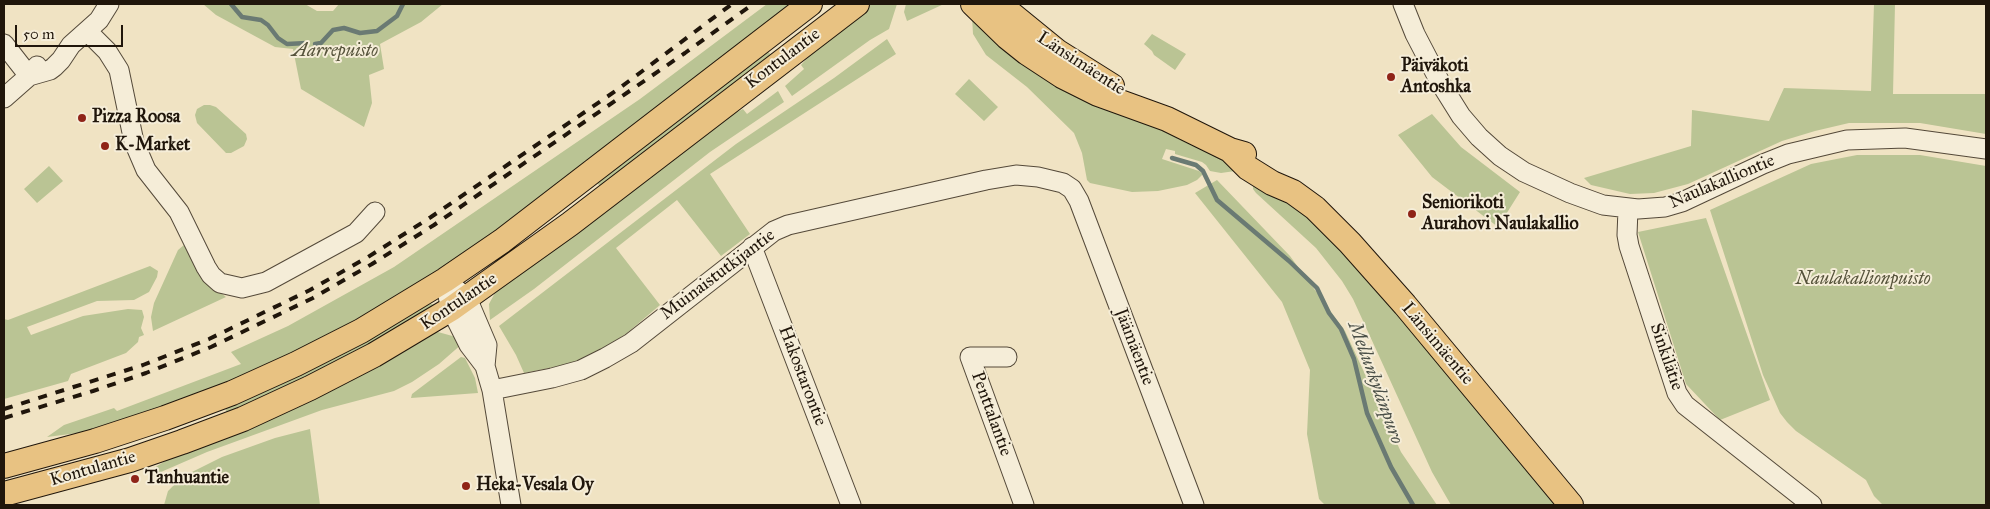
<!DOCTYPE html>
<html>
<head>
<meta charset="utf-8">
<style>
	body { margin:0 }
	#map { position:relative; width:1990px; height:509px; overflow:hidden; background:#f0e3c3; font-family:"IM FELL Great Primer",serif }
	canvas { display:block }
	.frame { position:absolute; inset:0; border:5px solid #20160b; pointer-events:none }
	.scale { position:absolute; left:15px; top:25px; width:108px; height:22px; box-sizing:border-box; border:2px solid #20160b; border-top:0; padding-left:6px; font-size:15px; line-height:18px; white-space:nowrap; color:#20160b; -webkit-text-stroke:4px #f5edd8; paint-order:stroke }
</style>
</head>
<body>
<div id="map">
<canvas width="1990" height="509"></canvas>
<div class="frame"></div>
<div class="scale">50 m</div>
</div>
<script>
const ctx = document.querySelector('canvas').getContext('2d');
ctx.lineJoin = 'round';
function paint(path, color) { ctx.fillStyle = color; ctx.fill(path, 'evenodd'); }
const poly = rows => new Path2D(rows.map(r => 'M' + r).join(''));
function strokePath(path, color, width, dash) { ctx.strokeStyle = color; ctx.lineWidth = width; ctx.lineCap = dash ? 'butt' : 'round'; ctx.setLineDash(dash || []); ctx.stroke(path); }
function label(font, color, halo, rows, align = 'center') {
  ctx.font = font + ' "IM FELL Great Primer",serif'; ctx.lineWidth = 4; ctx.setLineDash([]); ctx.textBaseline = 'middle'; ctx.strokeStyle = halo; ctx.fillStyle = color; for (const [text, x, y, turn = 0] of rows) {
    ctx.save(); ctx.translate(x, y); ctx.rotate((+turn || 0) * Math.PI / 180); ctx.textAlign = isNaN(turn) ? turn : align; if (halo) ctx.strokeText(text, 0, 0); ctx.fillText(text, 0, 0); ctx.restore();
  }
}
paint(poly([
	[203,4,305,4,317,11,333,11,339,4,443,4,421,22,380,44,384,69,369,75,372,103,364,127,301,89,293,49,275,47,216,15],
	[767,4,795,4,594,160,431,278,373,313,246,377,101,430,47,437,64,425,114,408,117,411,241,364,231,352,288,326,394,267,640,99],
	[870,4,897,4,889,29,870,40,792,96,785,86,804,69,801,65,818,46,852,17],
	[906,4,944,4,907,21,904,12],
	[1874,4,1895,4,1893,94,1986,94,1986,134,1920,123,1849,123,1815,131,1782,141,1688,184,1654,193,1630,194,1591,185,1584,178,1691,146,1692,110,1769,121,1784,88,1871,91],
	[972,17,987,35,1168,129,1242,170,1221,173,1210,171,1206,165,1202,162,1175,154,1175,151,1166,149,1162,159,1199,171,1203,174,1197,180,1187,185,1158,191,1132,192,1090,183,1087,180,1082,153,1074,133,1027,87,986,55,973,34],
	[1152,34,1186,54,1175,70,1154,55,1152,51,1144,44],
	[887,39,896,54,710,174,750,234,721,256,677,200,616,248,660,305,627,333,594,355,565,365,524,373,516,355,499,326,736,144,834,78],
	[766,49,771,55,602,188,596,182],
	[969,79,998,107,984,121,955,94],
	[778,91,784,102,710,152,534,289,490,320,489,304,497,289,724,119,743,109,747,114],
	[204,105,210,105,216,107,246,134,247,139,244,146,231,153,226,153,197,123,195,115,197,109],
	[1432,114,1461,147,1520,192,1498,227,1432,177,1398,135],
	[1857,155,1920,155,1986,166,1986,505,1883,505,1874,496,1866,480,1796,431,1787,422,1780,413,1763,375,1710,210,1811,164],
	[49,166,63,181,37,203,24,189],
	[1217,180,1290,256,1345,331,1401,452,1437,505,1325,505,1319,499,1307,434,1310,370,1282,302,1195,193],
	[1253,185,1290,202,1346,250,1560,505,1451,505,1432,472,1353,299,1342,281,1316,248,1256,193,1253,189],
	[1706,218,1770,400,1720,420,1686,384,1638,232],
	[184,245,187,246,207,282,226,297,153,331,151,317,154,303,178,250],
	[150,266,158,271,157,277,149,292,134,300,97,301,27,327,31,335,83,316,128,309,142,310,144,317,141,328,144,335,139,337,138,342,126,353,71,374,68,381,4,399,4,319,8,320],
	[431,304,436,305,400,332,228,415,224,406,426,305],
	[438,332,456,337,463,343,439,364,412,382,394,391,322,410,207,452,154,475,152,469,172,457,430,333],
	[461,357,465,358,475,378,478,393,411,398,412,394],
	[310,429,320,505,164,505,168,491,182,477,222,457,275,438]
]), '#bac494');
strokePath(poly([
	[231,4,242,17,261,20,268,25,278,38,287,44,307,43],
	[315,44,321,43,333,30,344,28,360,33,377,31,397,16,403,4],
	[1172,158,1196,165,1203,171,1217,200,1289,261,1317,288,1329,313,1341,329,1354,359,1367,413,1391,467,1413,505]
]), '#6a7a73', 4.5);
const minor = poly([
	[1403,4,1415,34,1441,84,1461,116,1479,137,1500,156,1524,172,1570,193,1603,205,1638,209,1665,207,1682,202,1763,164,1788,154,1847,140,1905,138,1986,149],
	[87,31,107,51,119,70,134,142,146,170,179,212,206,267,211,275,220,283,242,288,266,282,356,233,375,212],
	[4,44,29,76],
	[29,76,50,70,54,67,61,60,71,45,99,20,109,4],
	[4,98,29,76,37,66],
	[1628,209,1627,235,1629,246,1677,393,1685,405,1812,505],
	[752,247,851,505],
	[445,280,467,298,487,345,485,366,492,390,511,505],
	[448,296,451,309,469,345,485,366],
	[1007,357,970,357,1024,505],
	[492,390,552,378,581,370,605,358,631,343,774,231,788,225,986,180,1016,175,1038,177,1063,183,1072,189,1079,201,1194,505]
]);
const major = poly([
	[973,4,1007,37,1027,53,1062,76,1098,94,1167,119,1230,150,1244,154],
	[999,4,1058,52,1112,86],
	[1230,150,1248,168,1272,183,1293,192,1315,208,1350,243,1405,305,1571,505],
	[4,466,95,441,165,418,232,393,296,364,361,331,445,280,502,241,810,4],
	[4,494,130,460,182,442,243,419,310,388,374,355,451,309,570,224,857,4]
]);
strokePath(minor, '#544939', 21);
strokePath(major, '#20160b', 26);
strokePath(minor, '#f5edd8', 19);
strokePath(major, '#e8c282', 24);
strokePath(poly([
	[4,409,143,365,209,339,310,290,368,257,431,217,617,90,732,4],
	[4,418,93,391,146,373,211,347,313,298,372,264,434,225,685,53,753,4]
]), '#20160b', 4, [9, 9]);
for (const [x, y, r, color] of [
	[1391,77,5,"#8f2418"],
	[82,118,5,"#8f2418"],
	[105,146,5,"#8f2418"],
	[1412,214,5,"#8f2418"],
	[135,479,5,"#8f2418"],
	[466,486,5,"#8f2418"]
]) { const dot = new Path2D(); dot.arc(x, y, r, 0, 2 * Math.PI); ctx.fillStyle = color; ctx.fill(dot); strokePath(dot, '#f5edd8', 2); }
label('italic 18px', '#56533b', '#f5edd8', [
	["Aarrepuisto",335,52],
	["Naulakallionpuisto",1863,280]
]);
label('18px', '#20160b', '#f5edd8', [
	["Kontulantie",783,59,-37],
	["Länsimäentie",1081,64,33],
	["Naulakalliontie",1722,182,-23],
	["Muinaistutkijantie",718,275,-37],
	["Kontulantie",459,302,-34],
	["Länsimäentie",1437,344,50],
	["Jäämäentie",1134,347,69],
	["Sinkilätie",1666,357,71],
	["Hakostarontie",802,376,69],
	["Penttalantie",991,414,70],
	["Kontulantie",93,469,-16]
]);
label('bold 18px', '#20160b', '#f5edd8', [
	["Päiväkoti",1401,67],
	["Antoshka",1401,88],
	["Pizza Roosa",92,118],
	["K-Market",115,146],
	["Seniorikoti",1422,204],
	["Aurahovi Naulakallio",1422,225],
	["Tanhuantie",145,479],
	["Heka-Vesala Oy",476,486]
], 'left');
label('italic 19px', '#4b5048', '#f5edd8', [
	["Mellunkylänpuro",1375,383,70]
]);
</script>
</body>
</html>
